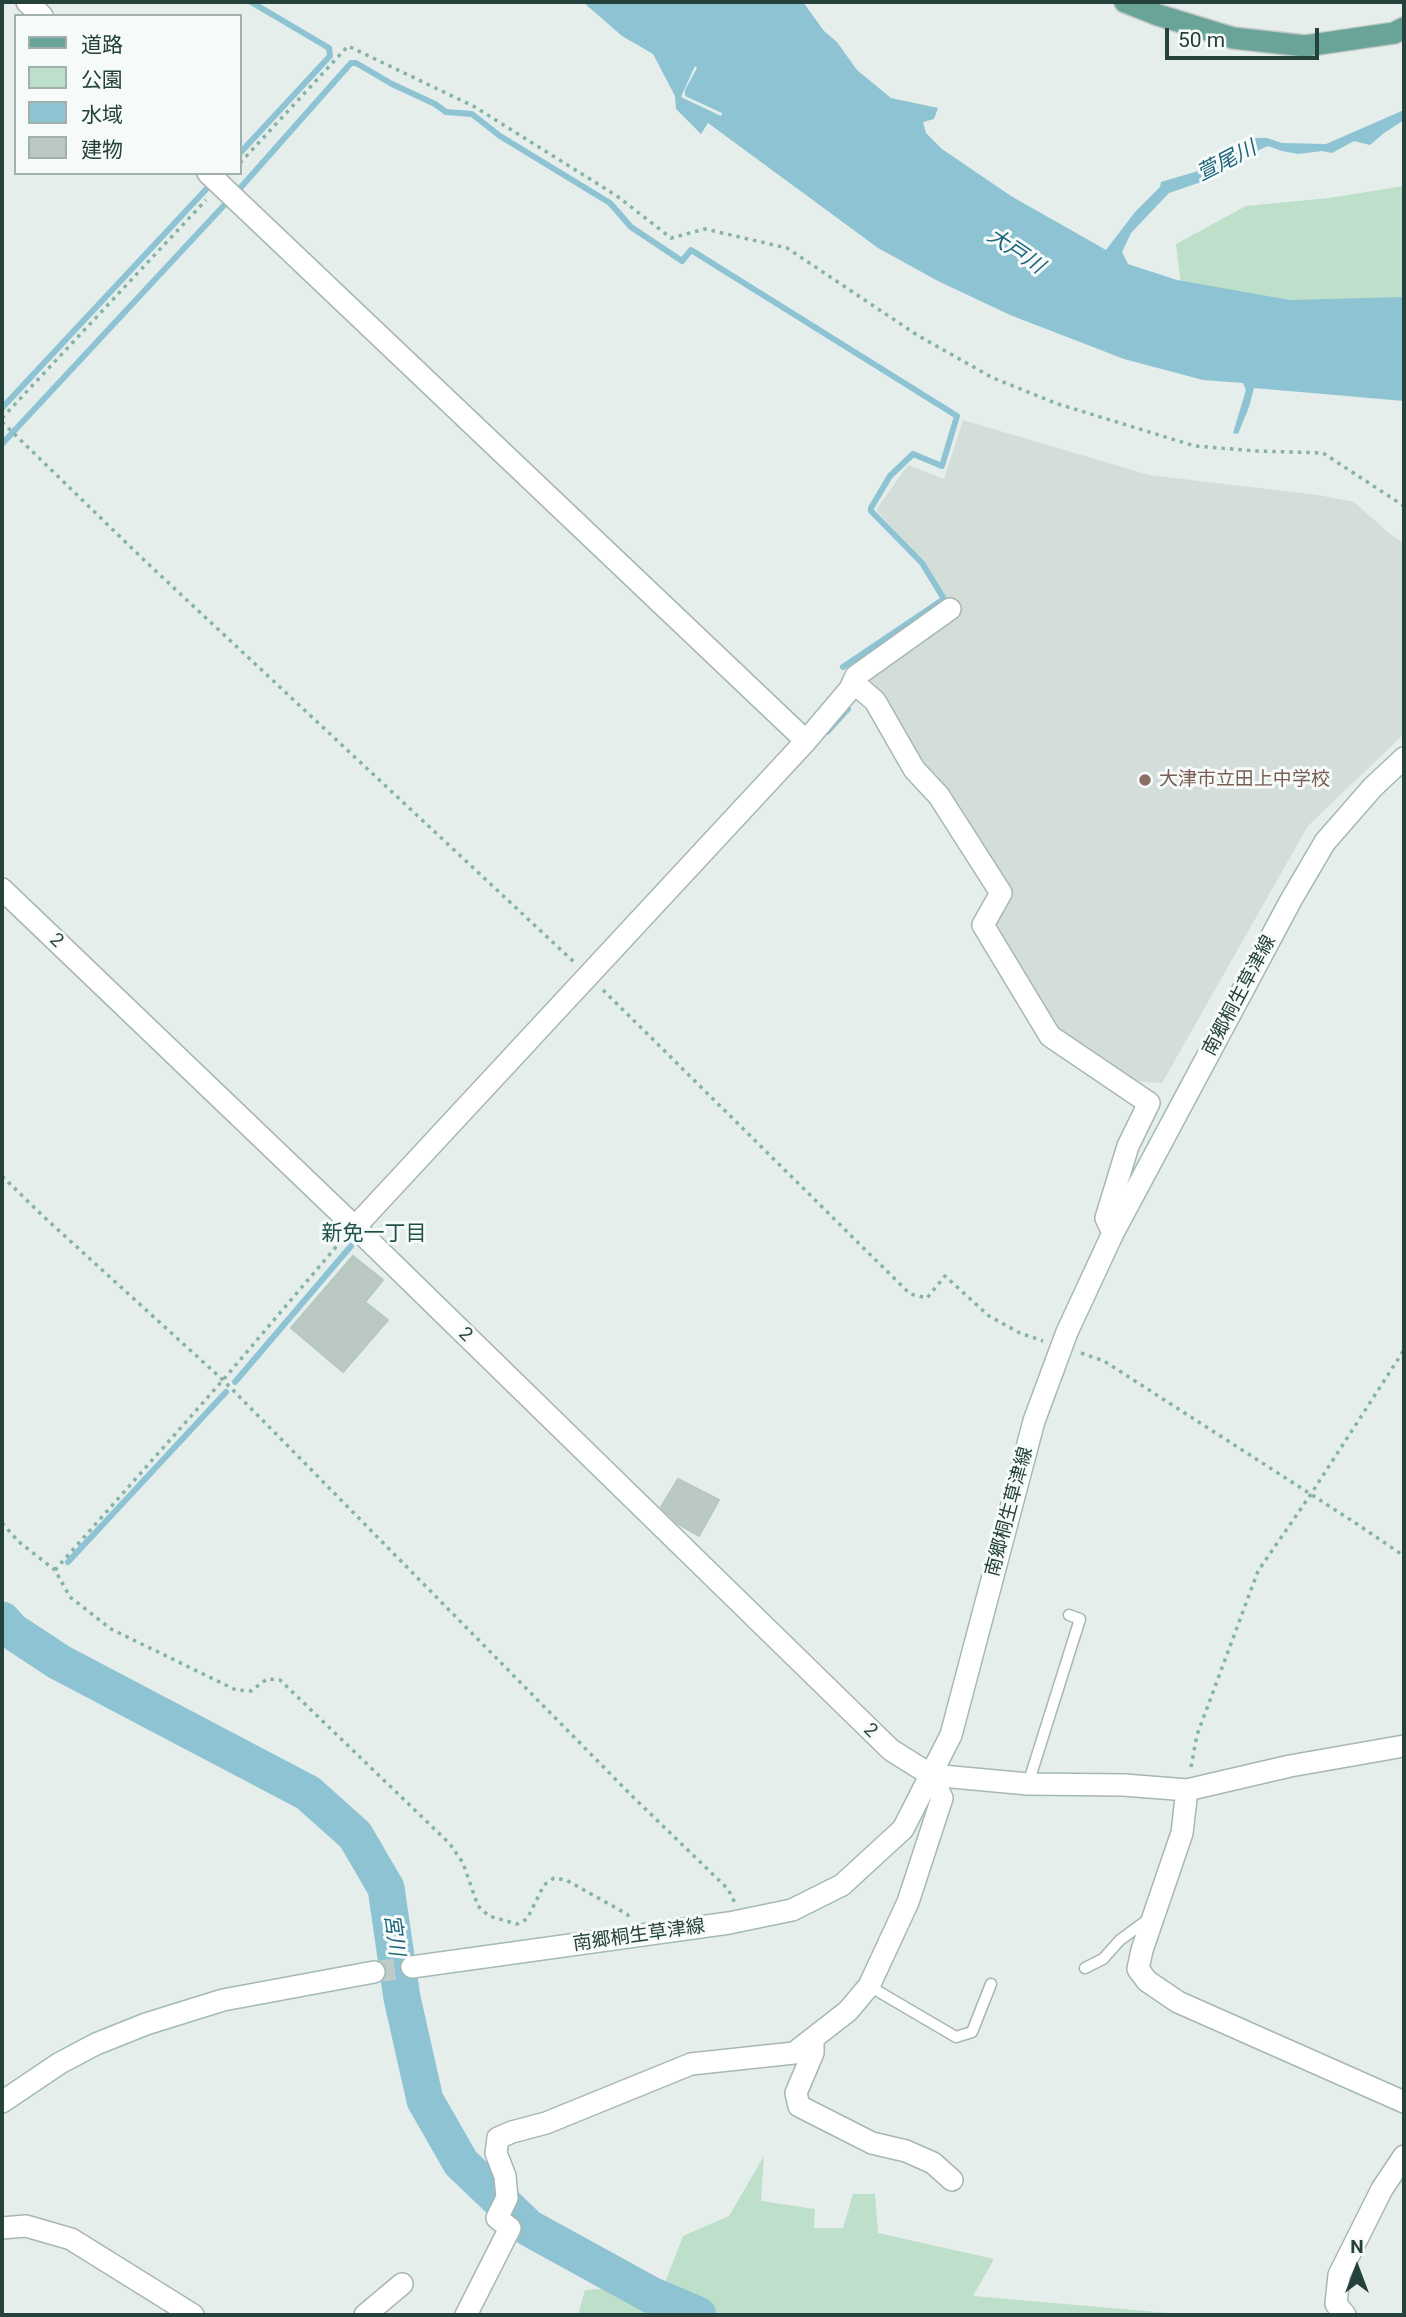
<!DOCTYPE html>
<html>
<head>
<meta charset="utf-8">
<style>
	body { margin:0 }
	#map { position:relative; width:1406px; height:2317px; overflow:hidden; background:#e5eeeb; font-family:Roboto,"Noto Sans JP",sans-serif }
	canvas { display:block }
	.frame { position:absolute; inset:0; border:4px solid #24413b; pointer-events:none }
	.legend { position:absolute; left:14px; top:14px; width:228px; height:161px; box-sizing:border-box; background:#f6faf9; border:2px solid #a2b0ad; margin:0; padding:9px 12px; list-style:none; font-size:21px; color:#24413b }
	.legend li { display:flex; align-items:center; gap:14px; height:35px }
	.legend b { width:35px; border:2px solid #a2b0ad }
	.north { position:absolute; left:1322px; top:2233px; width:70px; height:70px; -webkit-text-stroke:5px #f6faf9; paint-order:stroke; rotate:0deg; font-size:19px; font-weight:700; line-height:28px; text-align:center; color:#24413b }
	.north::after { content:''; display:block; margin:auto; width:24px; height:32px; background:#24413b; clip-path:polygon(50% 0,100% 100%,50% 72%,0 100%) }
	.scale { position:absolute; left:1165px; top:28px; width:154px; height:32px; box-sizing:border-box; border:4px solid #24413b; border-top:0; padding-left:9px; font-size:21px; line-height:24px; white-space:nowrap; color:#24413b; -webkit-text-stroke:5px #f6faf9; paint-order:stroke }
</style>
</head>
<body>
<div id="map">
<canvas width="1406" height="2317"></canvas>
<div class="frame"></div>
<ul class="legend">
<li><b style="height:9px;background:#6aa499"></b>道路</li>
<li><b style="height:19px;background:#bedfca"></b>公園</li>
<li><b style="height:19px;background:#8ec3d3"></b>水域</li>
<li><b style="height:19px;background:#bac9c4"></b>建物</li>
</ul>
<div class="north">N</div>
<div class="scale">50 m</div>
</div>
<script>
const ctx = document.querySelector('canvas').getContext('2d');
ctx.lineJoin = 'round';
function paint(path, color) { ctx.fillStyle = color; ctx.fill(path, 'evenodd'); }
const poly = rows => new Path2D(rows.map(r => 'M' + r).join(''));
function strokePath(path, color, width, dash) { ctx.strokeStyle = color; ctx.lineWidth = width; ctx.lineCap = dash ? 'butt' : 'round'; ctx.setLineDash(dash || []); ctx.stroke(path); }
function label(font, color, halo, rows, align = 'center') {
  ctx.font = font + ' Roboto,"Noto Sans JP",sans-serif'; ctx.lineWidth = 6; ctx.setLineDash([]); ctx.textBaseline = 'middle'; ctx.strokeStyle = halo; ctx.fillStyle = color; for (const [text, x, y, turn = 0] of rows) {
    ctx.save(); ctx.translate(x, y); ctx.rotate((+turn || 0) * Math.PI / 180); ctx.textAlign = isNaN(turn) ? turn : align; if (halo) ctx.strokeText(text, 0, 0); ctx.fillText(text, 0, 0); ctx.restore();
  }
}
paint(poly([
	[963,420,1149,475,1318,495,1354,502,1391,535,1404,543,1404,734,1308,826,1162,1083,1132,1081,1059,1030,992,925,1012,891,866,681,958,616,923,563,876,510,908,465,944,479]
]), '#d3deda');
paint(poly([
	[1404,186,1404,305,1290,306,1181,286,1176,244,1246,206,1329,198],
	[764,2156,761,2201,815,2209,814,2228,843,2228,853,2194,875,2194,878,2233,994,2259,973,2296,1169,2313,1173,2315,578,2315,585,2290,664,2285,683,2236,729,2216]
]), '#bedfca');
paint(poly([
	[583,2,803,2,824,31,837,42,857,70,891,98,938,108,934,119,923,122,926,133,942,149,1011,196,1106,250,1135,212,1160,187,1161,182,1215,166,1254,138,1267,138,1282,143,1326,144,1404,110,1404,120,1384,133,1370,145,1354,141,1332,153,1322,151,1298,154,1282,151,1268,146,1259,150,1255,158,1251,155,1239,160,1208,181,1204,181,1169,193,1131,233,1122,252,1128,264,1177,280,1290,300,1404,297,1404,401,1254,388,1249,407,1238,434,1233,433,1246,390,1243,383,1203,380,1124,359,1010,315,938,281,878,248,708,123,701,134,676,109,675,96,653,54,622,36],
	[695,66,697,68,685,90,685,96,722,113,721,116,681,97]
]), '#8ec3d3');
strokePath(poly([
	[240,153,330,56,329,48,251,2],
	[2,408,213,182],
	[2,444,242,186,351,63,356,63,392,84,435,104,446,112,472,114,500,136,610,203,631,227,682,261,691,250,957,416,942,466,913,454,890,476,871,508,871,511,922,563,944,599,843,667],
	[827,732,848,709],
	[235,1382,351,1246],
	[68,1562,226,1392]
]), '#8ec3d3', 6);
strokePath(poly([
	[2,1620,12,1631,59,1662,308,1793,355,1835,386,1888,402,1998,425,2100,461,2163,529,2228,651,2295,698,2315]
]), '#8ec3d3', 37);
const building = poly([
	[353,1256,383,1280,365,1302,388,1320,343,1372,291,1328,353,1256],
	[678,1479,719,1500,699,1536,678,1524,661,1507,678,1479]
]);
paint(building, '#bac9c4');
strokePath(building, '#b7c8c2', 2);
strokePath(poly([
	[374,1972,412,1967]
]), '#becbc8', 21, [21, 10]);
const service = poly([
	[1028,1784,1080,1619,1069,1615],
	[1085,1968,1103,1959,1120,1940,1150,1918],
	[869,1986,956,2037,972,2032,991,1984]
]);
const minor = poly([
	[27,2,42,16],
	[208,173,806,741],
	[853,682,875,701,914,769,939,796,1001,893,983,925,1050,1036,1149,1103,1128,1146,1106,1218,1113,1233],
	[355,1227,806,741,850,689,856,676,950,609],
	[1187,1790,1182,1833,1142,1950,1138,1969,1147,1981,1178,2002,1404,2102],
	[813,2038,813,2053,796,2093,799,2106,872,2143,906,2151,933,2163,952,2180],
	[2,2228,26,2226,71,2239,193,2315],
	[365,2315,402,2284],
	[466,2315,510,2228,497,2218,507,2198,505,2176,496,2153,498,2138,512,2132,546,2123,691,2064,794,2053,848,2011,869,1986,908,1902,942,1798,931,1775,1028,1784,1124,1785,1187,1790,1290,1766,1404,1746],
	[1345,2315,1336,2304,1339,2275,1382,2189,1404,2156]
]);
const tertiary = poly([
	[2,889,355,1227,891,1750,931,1775]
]);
const secondary = poly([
	[412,1967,729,1923,792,1910,842,1885,903,1829,951,1735,1034,1421,1067,1332,1113,1233,1291,900,1325,842,1373,787,1404,758],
	[2,2102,60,2063,96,2044,146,2024,223,2000,374,1972]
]);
const primary = poly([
	[1125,2,1158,15,1233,38,1305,46,1394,33,1404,28]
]);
strokePath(service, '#a7b7b3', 13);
strokePath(minor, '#a7b7b3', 24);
strokePath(tertiary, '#a7b7b3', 24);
strokePath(secondary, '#a3bab4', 24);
strokePath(primary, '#c2cac8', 24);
strokePath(poly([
	[240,163,348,46,475,107,617,196,671,238,705,229,787,248,917,335,993,378,1058,404,1195,446,1257,451,1323,453,1404,506],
	[2,418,206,200],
	[2,422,144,560,575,963],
	[603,990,910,1294,927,1298,945,1276,989,1316,1020,1333,1043,1341],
	[2,1176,44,1217,223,1380,631,1795,728,1889,735,1903],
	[1081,1353,1104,1361,1357,1524,1404,1556],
	[2,1523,19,1542,55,1570,70,1597,111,1629,236,1690,251,1691,267,1679,280,1680,450,1844,463,1863,478,1906,489,1916,517,1924,527,1919,544,1885,554,1878,566,1880,627,1914,629,1917],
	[55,1570,223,1380,341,1241],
	[1191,1767,1197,1735,1258,1571,1311,1494,1404,1350]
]), '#86b2a7', 3.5, [3.5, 5]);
strokePath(service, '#fff', 10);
strokePath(minor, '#fff', 21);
strokePath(tertiary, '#fff', 21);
strokePath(secondary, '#fff', 21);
strokePath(primary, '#6aa499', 21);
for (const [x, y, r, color] of [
	[1145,780,7,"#8d6e63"]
]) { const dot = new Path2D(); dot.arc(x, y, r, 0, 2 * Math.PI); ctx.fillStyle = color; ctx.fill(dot); strokePath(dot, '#f6faf9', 2.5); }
label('19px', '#785e54', '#f6faf9', [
	["大津市立田上中学校",1159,780]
], 'left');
label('19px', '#24413b', '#f6faf9', [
	["2",56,941,44],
	["南郷桐生草津線",1240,996,-62],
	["2",465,1335,44],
	["南郷桐生草津線",1010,1512,-75],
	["2",870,1731,44],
	["南郷桐生草津線",639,1936,-8]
]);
label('italic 21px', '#1d667e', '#f6faf9', [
	["萱尾川",1227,162,-27],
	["大戸川",1015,252,34],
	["宮川",393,1935,82]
]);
label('21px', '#1f534a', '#f6faf9', [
	["新免一丁目",374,1235]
]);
</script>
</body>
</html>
